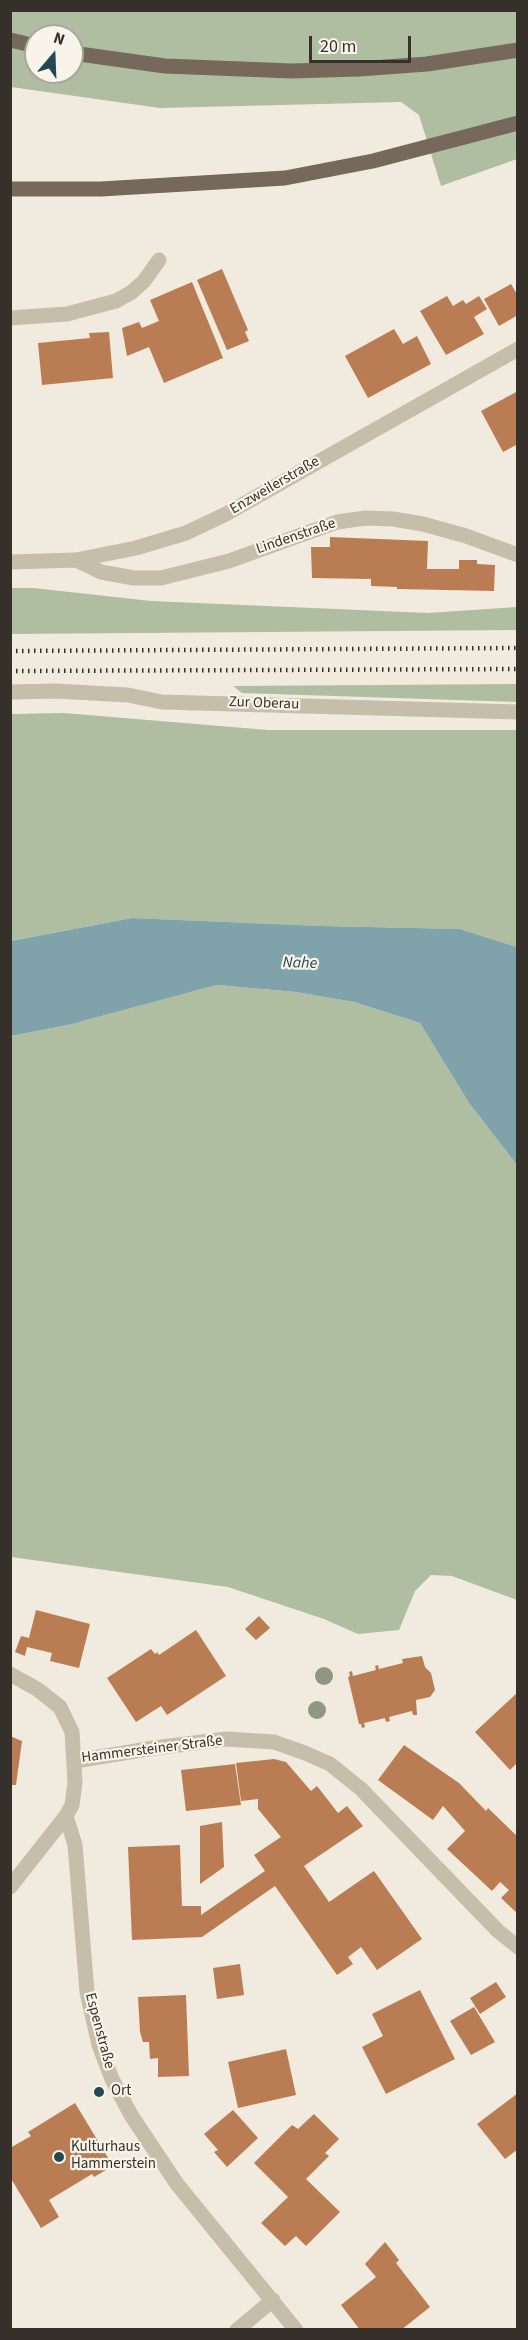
<!DOCTYPE html>
<html>
<head>
<meta charset="utf-8">
<style>
	body { margin:0 }
	#map { position:relative; width:528px; height:2340px; overflow:hidden; background:#f0ebde; font-family:"Source Sans 3",sans-serif }
	canvas { display:block }
	.frame { position:absolute; inset:0; border:12px solid #36302a; pointer-events:none }
	.north { position:absolute; left:24px; top:24px; width:60px; height:60px; box-sizing:border-box; background:#f8f4ea; border:2px solid #aaa69d; border-radius:50%; rotate:19deg; font-size:16px; font-weight:700; line-height:24px; text-align:center; color:#36302a }
	.north::after { content:''; display:block; margin:auto; width:21px; height:27px; background:#234853; clip-path:polygon(50% 0,100% 100%,50% 72%,0 100%) }
	.scale { position:absolute; left:309px; top:36px; width:102px; height:27px; box-sizing:border-box; border:3px solid #36302a; border-top:0; padding-left:8px; font-size:18px; line-height:21px; white-space:nowrap; color:#36302a; -webkit-text-stroke:4px #f8f4ea; paint-order:stroke }
</style>
</head>
<body>
<div id="map">
<canvas width="528" height="2340"></canvas>
<div class="frame"></div>
<div class="north">N</div>
<div class="scale">20 m</div>
</div>
<script>
const ctx = document.querySelector('canvas').getContext('2d');
ctx.lineJoin = 'round';
function paint(path, color) { ctx.fillStyle = color; ctx.fill(path, 'evenodd'); }
const poly = rows => new Path2D(rows.map(r => 'M' + r).join(''));
function strokePath(path, color, width, dash) { ctx.strokeStyle = color; ctx.lineWidth = width; ctx.lineCap = dash ? 'butt' : 'round'; ctx.setLineDash(dash || []); ctx.stroke(path); }
function label(font, color, halo, rows, align = 'center') {
  ctx.font = font + ' "Source Sans 3",sans-serif'; ctx.lineWidth = 4.5; ctx.setLineDash([]); ctx.textBaseline = 'middle'; ctx.strokeStyle = halo; ctx.fillStyle = color; for (const [text, x, y, turn = 0] of rows) {
    ctx.save(); ctx.translate(x, y); ctx.rotate((+turn || 0) * Math.PI / 180); ctx.textAlign = isNaN(turn) ? turn : align; if (halo) ctx.strokeText(text, 0, 0); ctx.fillText(text, 0, 0); ctx.restore();
  }
}
paint(poly([
	[11,11,517,11,517,159,441,186,419,115,401,102,160,108,11,87],
	[36,36,72,36,72,72,36,72],
	[10,588,33,588,151,601,428,613,517,607,517,630,11,634],
	[517,684,517,702,242,693,233,686],
	[64,713,268,730,517,730,517,947,460,929,322,926,132,918,11,941,11,714],
	[217,985,296,992,354,1002,420,1023,469,1103,517,1165,517,1600,452,1576,431,1575,415,1591,399,1630,358,1634,324,1619,228,1587,11,1557,11,1036,68,1025]
]), '#afbea0');
paint(poly([
	[132,918,322,926,460,929,517,947,517,1165,469,1103,420,1023,354,1002,296,992,217,985,68,1025,11,1036,11,941]
]), '#80a2aa');
paint(poly([
	[222,269,248,330,245,332,249,341,227,350,197,280],
	[192,282,223,358,164,383,149,347,127,356,122,328,139,322,142,328,159,321,150,300],
	[511,284,518,296,518,315,499,326,484,299],
	[447,296,453,306,463,300,466,304,479,296,487,309,474,317,484,334,446,355,420,311],
	[394,329,403,344,417,336,431,364,368,398,345,356],
	[109,332,113,378,42,385,38,343,90,338,89,333],
	[518,391,518,444,503,452,481,411],
	[330,537,428,541,427,569,459,569,459,560,477,560,477,564,495,565,494,591,397,589,397,587,371,586,371,579,312,578,311,547,330,547],
	[36,1610,90,1624,79,1668,50,1661,52,1653,27,1647,25,1656,15,1652,21,1636,29,1638],
	[259,1616,270,1628,256,1640,245,1629],
	[196,1630,226,1676,167,1715,161,1706,136,1722,107,1678,151,1649,155,1654,157,1652,159,1655],
	[422,1656,425,1667,431,1673,435,1690,430,1697,416,1700,417,1715,413,1715,412,1711,389,1717,390,1721,386,1722,385,1718,364,1723,365,1727,362,1728,361,1724,359,1724,348,1677,350,1676,349,1672,352,1671,353,1676,376,1670,375,1666,378,1665,379,1669,403,1663,402,1659],
	[518,1692,518,1762,510,1770,475,1732],
	[10,1736,22,1741,16,1785,10,1785],
	[404,1745,459,1783,486,1811,488,1808,518,1837,518,1914,501,1898,509,1890,500,1882,492,1891,447,1849,465,1831,443,1806,433,1820,378,1780],
	[274,1759,286,1762,311,1791,317,1786,338,1813,347,1806,363,1826,304,1866,329,1902,374,1871,422,1939,377,1970,361,1947,348,1957,353,1964,337,1975,275,1886,202,1937,132,1940,128,1847,180,1845,182,1906,201,1906,201,1915,265,1871,254,1855,281,1837,258,1809,258,1799,241,1801,236,1763],
	[235,1764,241,1805,186,1811,181,1770],
	[222,1822,224,1867,200,1884,200,1826],
	[240,1964,244,1995,217,1999,213,1968],
	[496,1982,506,1997,480,2014,470,1998],
	[420,1990,455,2059,386,2094,362,2047,383,2036,372,2014],
	[186,1995,189,2076,158,2077,158,2058,150,2059,149,2042,143,2042,140,2032,138,1997],
	[474,2007,495,2042,471,2055,450,2021],
	[286,2049,296,2095,238,2108,228,2062],
	[518,2093,518,2149,505,2159,477,2124],
	[75,2103,113,2166,94,2177,92,2174,49,2200,59,2217,41,2228,10,2177,10,2148,31,2136,28,2132],
	[233,2110,258,2138,227,2167,214,2152,218,2150,204,2134],
	[314,2114,339,2139,325,2153,329,2156,306,2179,340,2212,306,2246,296,2236,285,2246,261,2223,288,2197,254,2163,292,2125,298,2129],
	[385,2242,399,2260,396,2263,430,2307,401,2330,360,2330,341,2305,376,2277,365,2264]
]), '#ba7d53');
strokePath(poly([
	[10,318,67,314,116,301,132,292,144,281,159,260],
	[76,560,101,572,134,578,161,578,229,561,337,522,366,518,393,519,423,524,466,536,518,555],
	[10,562,76,560,136,548,186,533,226,514,518,349],
	[10,692,56,691,128,695,162,702,518,712],
	[10,1674,37,1689,60,1707,72,1732,75,1782,72,1805,66,1816,10,1887],
	[75,1761,154,1748,226,1739,274,1742,305,1753,330,1764,361,1789,498,1931,518,1947],
	[66,1816,75,1845,87,1992,99,2045,112,2079,131,2115,177,2184,296,2330],
	[237,2330,273,2300]
]), '#c7bdab', 15);
strokePath(poly([
	[10,40,36,46],
	[72,53,165,66,292,71,359,69,427,64,518,50],
	[10,189,101,189,285,178,373,161,518,123]
]), '#76695c', 15);
strokePath(poly([
	[10,651,518,648],
	[10,671,518,669]
]), '#36302a', 4.5, [1.5, 4.5]);
ctx.fillStyle = '#8f977e';
for (const [x, y] of [
	[324,1676],
	[317,1710]
]) { ctx.beginPath(); ctx.arc(x, y, 9, 0, 2 * Math.PI); ctx.fill(); }
for (const [x, y, r, color] of [
	[99,2092,6,"#234853"],
	[59,2157,6,"#234853"]
]) { const dot = new Path2D(); dot.arc(x, y, r, 0, 2 * Math.PI); ctx.fillStyle = color; ctx.fill(dot); strokePath(dot, '#f8f4ea', 2); }
label('15px', '#36302a', '#f8f4ea', [
	["Enzweilerstraße",275,486,-30],
	["Lindenstraße",296,537,-19],
	["Zur Oberau",264,704,2],
	["Hammersteiner Straße",152,1750,-7],
	["Espenstraße",99,2031,75]
]);
label('15px', '#36302a', '#f8f4ea', [
	["Ort",111,2092],
	["Kulturhaus",71,2148],
	["Hammerstein",71,2165]
], 'left');
label('italic 16px', '#234853', '#f8f4ea', [
	["Nahe",300,964,2]
]);
</script>
</body>
</html>
